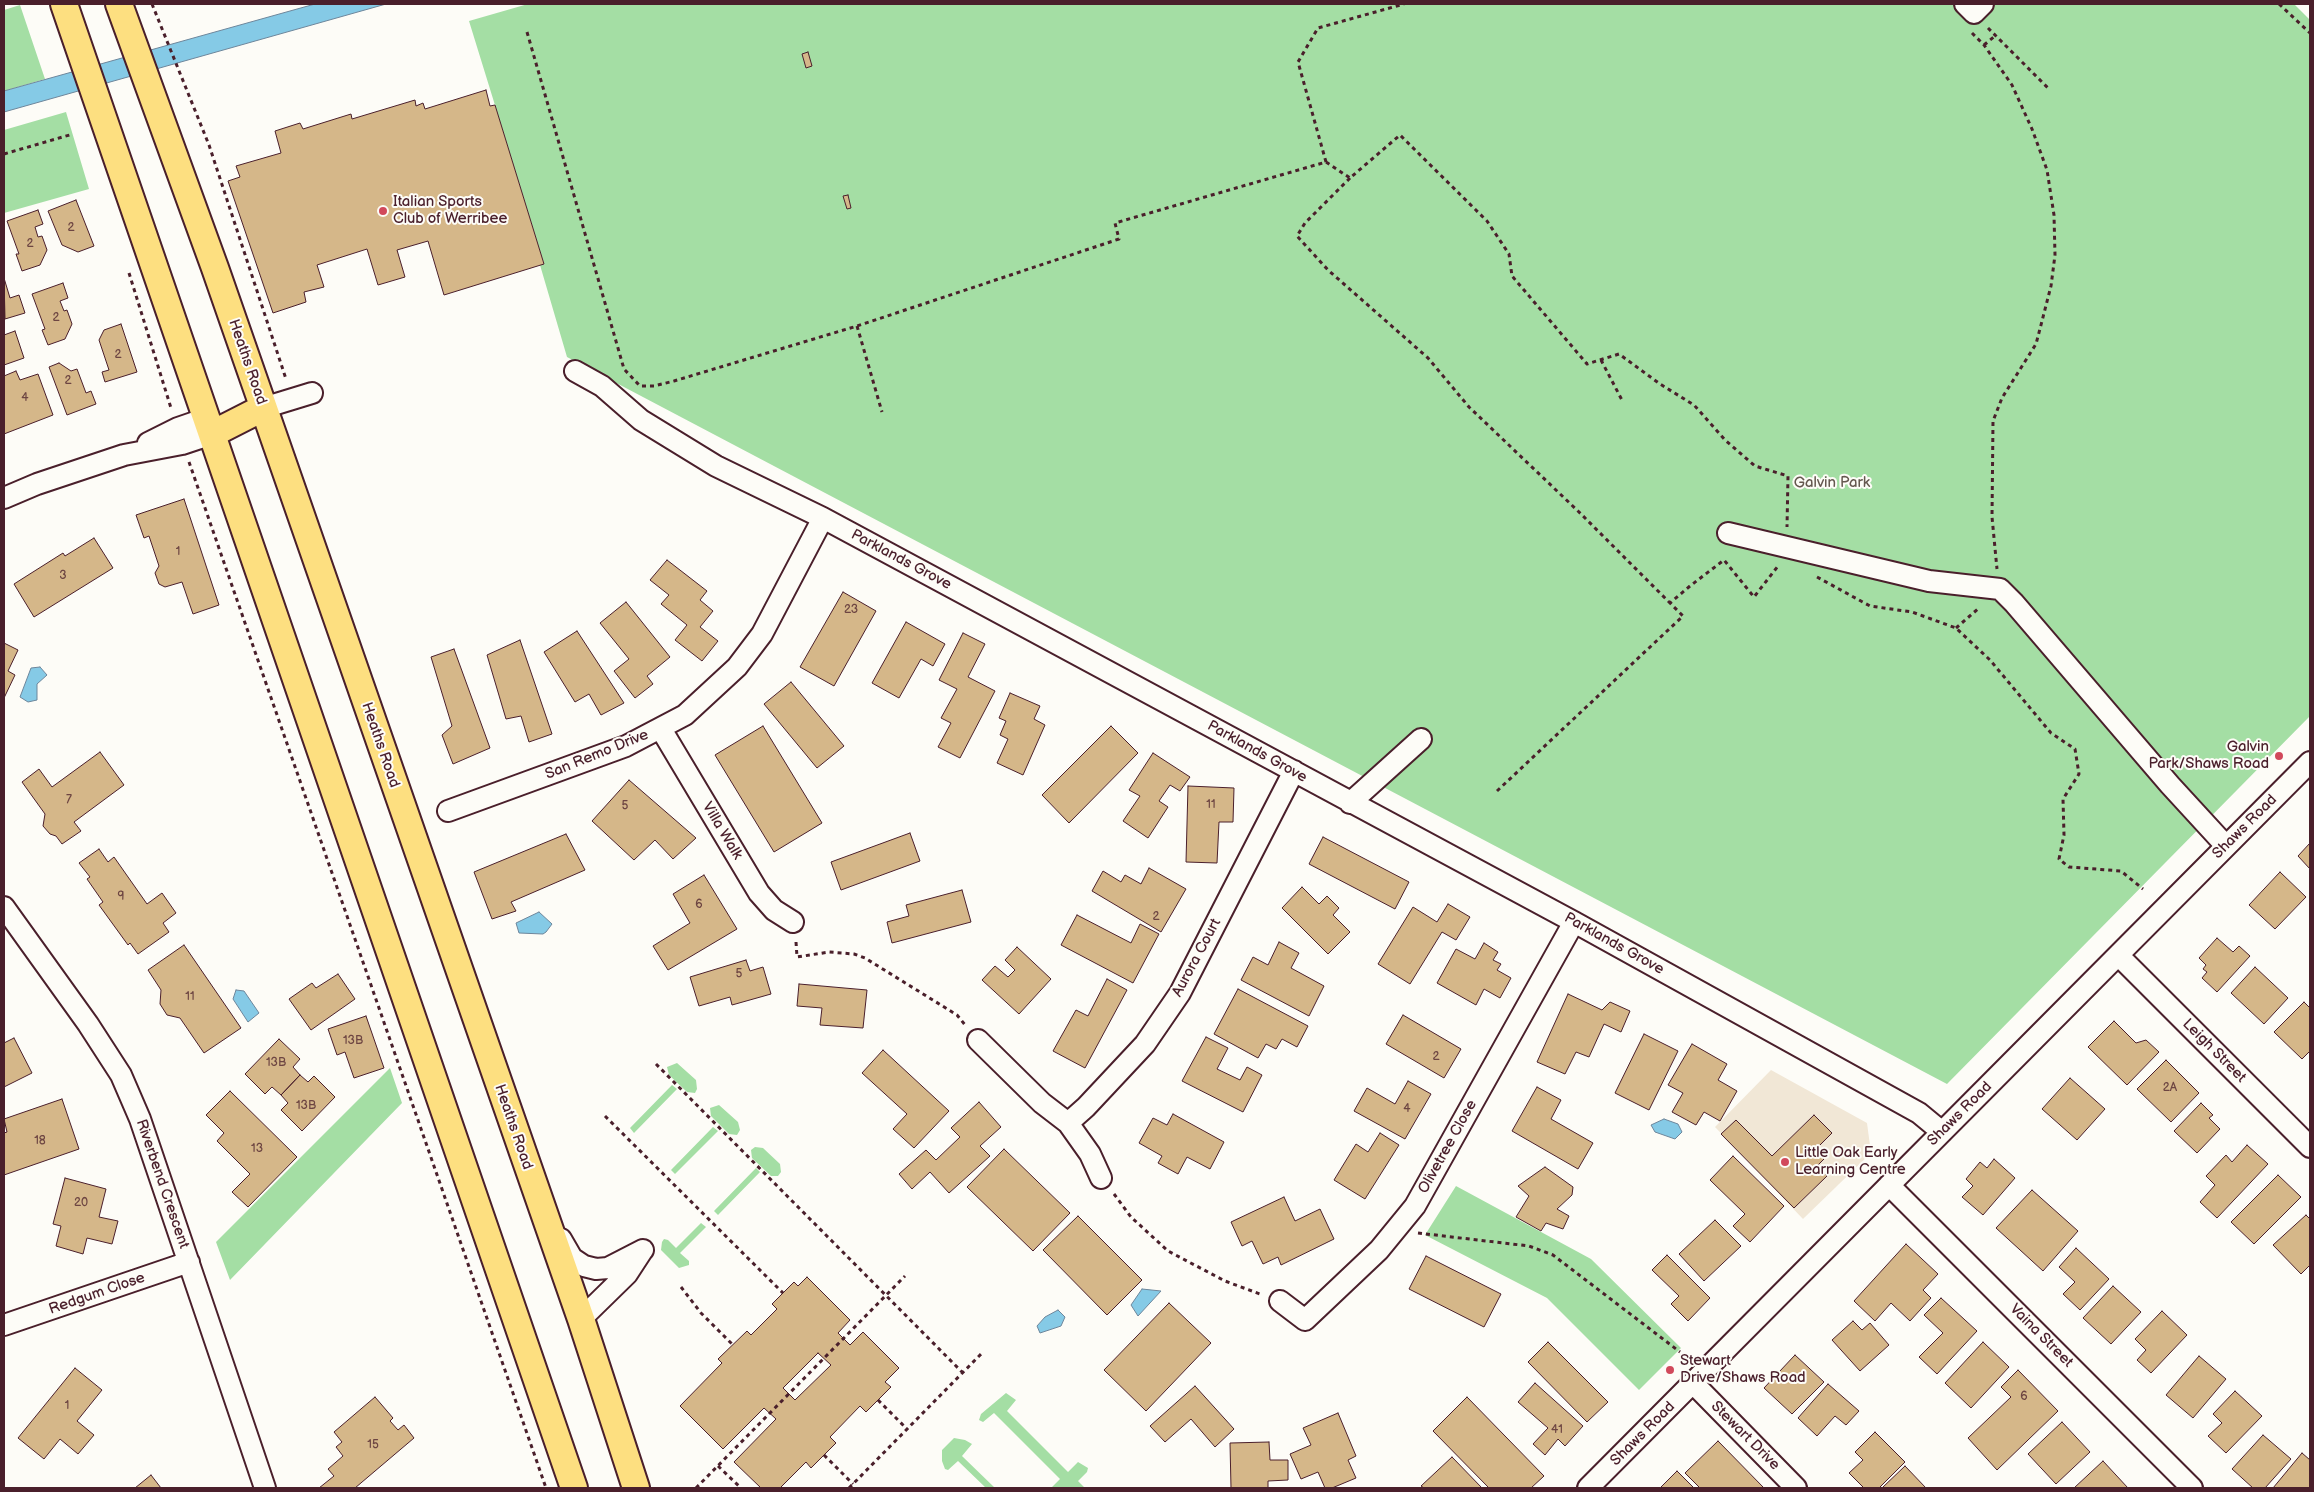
<!DOCTYPE html>
<html>
<head>
<meta charset="utf-8">
<style>
	body { margin:0 }
	#map { position:relative; width:2314px; height:1492px; overflow:hidden; background:#fdfcf7; font-family:"Balsamiq Sans",sans-serif }
	canvas { display:block }
	.frame { position:absolute; inset:0; border:5px solid #4a1f2b; pointer-events:none }
</style>
</head>
<body>
<div id="map">
<canvas width="2314" height="1492"></canvas>
<div class="frame"></div>
</div>
<script>
const ctx = document.querySelector('canvas').getContext('2d');
ctx.lineJoin = 'round';
function paint(path, color) { ctx.fillStyle = color; ctx.fill(path, 'evenodd'); }
const poly = rows => new Path2D(rows.map(r => 'M' + r).join(''));
function strokePath(path, color, width, dash) { ctx.strokeStyle = color; ctx.lineWidth = width; ctx.lineCap = dash ? 'butt' : 'round'; ctx.setLineDash(dash || []); ctx.stroke(path); }
function label(font, color, halo, rows, align = 'center') {
  ctx.font = font + ' "Balsamiq Sans",sans-serif'; ctx.lineWidth = 4; ctx.setLineDash([]); ctx.textBaseline = 'middle'; ctx.strokeStyle = halo; ctx.fillStyle = color; for (const [text, x, y, turn = 0] of rows) {
    ctx.save(); ctx.translate(x, y); ctx.rotate((+turn || 0) * Math.PI / 180); ctx.textAlign = isNaN(turn) ? turn : align; if (halo) ctx.strokeText(text, 0, 0); ctx.fillText(text, 0, 0); ctx.restore();
  }
}
paint(poly([
	[1771,1070,1867,1123,1871,1153,1803,1219,1715,1127]
]), '#f1e7d6');
paint(poly([
	[528,4,2294,4,2310,20,2310,716,1947,1084,567,357,540,265,544,264,469,21],
	[20,5,45,79,4,91,4,10],
	[66,112,89,189,4,213,4,130],
	[677,1063,696,1080,697,1089,695,1093,687,1092,669,1075,667,1067],
	[390,1068,402,1103,230,1280,216,1242],
	[672,1085,677,1089,634,1133,630,1128],
	[719,1105,738,1122,740,1130,737,1135,729,1134,711,1116,710,1108],
	[713,1127,718,1131,675,1174,671,1170],
	[755,1147,763,1148,780,1164,781,1172,778,1176,771,1176,752,1158,751,1150],
	[756,1168,760,1172,718,1215,714,1211],
	[1456,1186,1591,1259,1681,1348,1639,1390,1547,1298,1425,1235],
	[701,1223,706,1227,680,1253,689,1261,689,1265,679,1268,661,1250,662,1242,664,1239,668,1240,676,1248],
	[1006,1393,1016,1400,1007,1411,1068,1472,1078,1462,1088,1468,1087,1472,1078,1481,1085,1488,1051,1488,1060,1479,994,1413,983,1422,979,1420,981,1414],
	[954,1438,965,1440,972,1444,962,1456,995,1488,986,1488,958,1461,948,1470,945,1469,942,1461,942,1450]
]), '#a4dea4');
const water = poly([
	[315,4,386,4,4,112,4,91,315,4],
	[40,667,47,675,37,684,37,700,28,702,20,697,31,668,40,667],
	[539,912,552,924,546,932,543,934,519,933,516,923,539,912],
	[236,990,244,991,259,1013,248,1022,233,999,236,990],
	[1664,1119,1678,1124,1682,1132,1675,1139,1655,1132,1651,1125,1664,1119],
	[1142,1289,1161,1291,1138,1316,1131,1305,1142,1289],
	[1058,1310,1065,1317,1061,1326,1040,1333,1037,1326,1045,1317,1058,1310]
]);
paint(water, '#85cae6');
strokePath(water, '#6d869b', 1);
const building = poly([
	[808,52,812,66,806,68,802,54,808,52],
	[486,90,490,106,495,105,544,264,444,295,428,241,397,250,405,277,378,285,367,249,317,265,324,287,304,292,306,302,273,313,228,181,240,177,236,166,281,153,275,131,300,123,303,129,351,114,352,119,415,100,416,106,423,103,425,109,486,90],
	[848,195,851,208,847,209,843,196,848,195],
	[76,200,94,246,78,252,62,245,48,211,76,200],
	[38,210,43,224,35,227,38,237,42,236,47,250,40,265,22,271,16,254,19,254,7,221,38,210],
	[4,278,10,298,19,295,25,313,5,319,4,278],
	[63,283,68,298,60,301,64,311,67,310,72,324,65,339,48,345,42,330,45,329,32,294,63,283],
	[121,324,137,372,105,382,102,372,109,370,99,340,104,330,121,324],
	[15,331,24,358,4,365,4,335,15,331],
	[59,363,71,371,77,369,86,393,91,391,96,404,67,415,49,367,59,363],
	[16,371,20,380,38,374,53,415,4,434,4,376,16,371],
	[184,499,219,605,193,614,182,582,165,587,159,584,155,573,159,566,149,536,144,538,136,515,184,499],
	[94,538,113,568,34,617,14,584,63,553,65,556,94,538],
	[667,560,707,591,700,600,713,611,700,627,718,641,702,661,675,640,687,625,661,604,669,595,650,580,667,560],
	[843,592,876,611,834,686,800,667,843,592],
	[626,602,670,657,647,676,653,684,635,698,614,671,629,659,600,623,626,602],
	[906,622,945,644,933,666,921,659,899,698,872,683,906,622],
	[577,631,624,703,601,715,589,694,575,702,544,652,577,631],
	[963,633,985,644,968,677,995,691,960,758,938,747,951,723,941,718,957,689,939,680,963,633],
	[520,640,552,734,529,742,521,716,506,719,487,655,520,640],
	[4,643,18,650,8,671,15,675,4,698,4,643],
	[454,649,490,748,453,764,442,735,452,726,431,657,454,649],
	[791,682,844,746,817,768,764,704,791,682],
	[1010,693,1040,706,1034,719,1045,725,1023,775,997,763,1008,739,1000,735,1006,721,999,718,1010,693],
	[763,726,822,823,774,852,715,755,763,726],
	[1111,726,1138,753,1069,823,1042,795,1111,726],
	[100,752,124,785,74,822,81,831,62,844,56,836,50,834,43,826,45,814,22,782,39,769,52,787,100,752],
	[1153,753,1190,777,1180,791,1170,785,1159,801,1168,807,1148,838,1123,821,1140,796,1129,790,1153,753],
	[629,780,696,838,673,859,655,840,634,860,592,821,629,780],
	[1188,786,1234,788,1233,822,1219,822,1217,863,1186,862,1188,786],
	[910,833,920,861,841,890,831,862,910,833],
	[566,834,585,870,511,902,516,911,492,919,474,872,566,834],
	[1323,837,1409,882,1395,909,1309,864,1323,837],
	[2310,843,2310,869,2298,856,2310,843],
	[99,849,108,862,114,857,147,904,162,893,176,913,163,923,169,932,138,954,130,943,128,945,99,905,103,902,87,879,90,877,79,863,99,849],
	[1149,868,1186,889,1161,932,1092,891,1103,871,1121,882,1125,875,1141,884,1149,868],
	[2280,872,2306,897,2275,929,2249,905,2280,872],
	[704,875,737,929,668,970,653,946,690,923,673,894,704,875],
	[1302,887,1319,904,1327,896,1339,908,1333,915,1350,932,1328,954,1282,908,1302,887],
	[962,890,971,922,892,943,887,922,909,916,906,905,962,890],
	[1448,904,1470,917,1456,940,1442,932,1410,984,1378,964,1413,907,1437,922,1448,904],
	[1077,915,1131,943,1140,924,1159,934,1133,983,1061,945,1077,915],
	[2217,938,2233,952,2239,946,2250,956,2217,992,2202,978,2207,972,2203,969,2206,965,2199,958,2217,938],
	[1279,942,1299,953,1291,968,1324,986,1309,1016,1241,980,1253,957,1268,965,1279,942],
	[1484,943,1498,952,1493,960,1501,964,1497,970,1511,978,1500,998,1484,989,1476,1005,1437,983,1456,949,1475,959,1484,943],
	[184,945,241,1028,204,1053,180,1018,167,1015,160,1004,161,990,148,970,184,945],
	[1017,947,1051,979,1019,1014,982,980,995,966,1008,977,1015,970,1005,960,1017,947],
	[746,960,750,971,763,967,771,994,732,1005,730,997,699,1006,690,977,746,960],
	[2255,967,2288,998,2264,1024,2231,993,2255,967],
	[338,974,355,999,311,1030,289,999,312,983,316,988,338,974],
	[1107,979,1127,990,1085,1068,1053,1051,1076,1010,1088,1016,1107,979],
	[799,984,867,990,863,1028,820,1025,822,1008,797,1006,799,984],
	[1238,989,1308,1026,1297,1047,1282,1039,1276,1049,1266,1044,1258,1058,1214,1034,1238,989],
	[1568,994,1602,1010,1610,1002,1630,1011,1621,1032,1604,1024,1589,1057,1576,1052,1565,1074,1537,1062,1568,994],
	[2304,1002,2310,1008,2310,1051,2302,1059,2274,1032,2304,1002],
	[1403,1015,1461,1049,1444,1078,1386,1044,1403,1015],
	[366,1016,384,1068,354,1078,345,1052,337,1055,328,1029,366,1016],
	[2114,1021,2136,1043,2146,1040,2159,1052,2127,1085,2088,1047,2114,1021],
	[1644,1034,1678,1051,1649,1110,1615,1093,1644,1034],
	[1206,1037,1228,1048,1217,1069,1240,1080,1247,1067,1262,1075,1243,1112,1182,1081,1206,1037],
	[14,1038,32,1073,4,1087,4,1043,14,1038],
	[279,1039,300,1059,293,1067,300,1075,281,1095,272,1087,265,1094,245,1074,279,1039],
	[1692,1044,1727,1064,1718,1080,1737,1091,1720,1121,1704,1112,1696,1125,1672,1112,1683,1093,1668,1085,1692,1044],
	[883,1050,949,1111,914,1148,893,1129,907,1114,862,1073,883,1050],
	[2166,1060,2199,1093,2171,1122,2137,1089,2166,1060],
	[300,1075,308,1082,314,1076,335,1097,302,1131,281,1110,288,1103,281,1095,300,1075],
	[2070,1078,2105,1109,2077,1140,2042,1109,2070,1078],
	[1408,1081,1431,1094,1405,1139,1354,1111,1367,1088,1395,1104,1408,1081],
	[1537,1087,1561,1100,1551,1119,1593,1143,1578,1169,1512,1131,1537,1087],
	[230,1091,297,1157,248,1207,232,1192,250,1174,217,1141,224,1133,206,1115,230,1091],
	[62,1099,79,1149,4,1175,4,1133,7,1132,4,1119,62,1099],
	[979,1102,1001,1127,980,1146,990,1156,949,1193,930,1172,912,1189,899,1174,926,1150,936,1160,960,1137,951,1128,979,1102],
	[2201,1103,2213,1115,2209,1118,2220,1129,2197,1153,2174,1131,2201,1103],
	[1173,1114,1224,1142,1210,1169,1187,1157,1178,1174,1158,1163,1162,1156,1139,1143,1153,1118,1167,1125,1173,1114],
	[1814,1115,1832,1133,1815,1150,1824,1159,1817,1166,1827,1176,1794,1208,1721,1134,1736,1120,1772,1156,1814,1115],
	[1380,1133,1399,1145,1365,1199,1334,1180,1356,1144,1368,1152,1380,1133],
	[2247,1145,2268,1164,2217,1218,2200,1202,2215,1185,2206,1176,2226,1155,2232,1162,2247,1145],
	[1004,1149,1070,1213,1033,1251,967,1187,1004,1149],
	[1733,1156,1784,1206,1750,1242,1733,1226,1745,1214,1710,1180,1733,1156],
	[1994,1159,2015,1178,1983,1215,1962,1197,1973,1186,1966,1179,1980,1162,1987,1168,1994,1159],
	[1545,1167,1573,1187,1572,1195,1557,1209,1569,1216,1563,1229,1546,1223,1541,1231,1516,1217,1529,1196,1518,1186,1545,1167],
	[2278,1175,2301,1197,2254,1244,2231,1222,2278,1175],
	[65,1178,106,1189,99,1217,118,1221,112,1244,87,1238,83,1254,56,1246,61,1226,53,1224,65,1178],
	[2032,1190,2078,1231,2043,1271,1996,1228,2032,1190],
	[1284,1197,1295,1221,1320,1209,1334,1239,1281,1265,1278,1257,1263,1264,1252,1241,1242,1246,1231,1222,1284,1197],
	[2306,1215,2310,1219,2310,1265,2301,1274,2273,1245,2306,1215],
	[1078,1216,1142,1280,1107,1315,1043,1250,1078,1216],
	[1715,1220,1741,1246,1704,1281,1679,1254,1715,1220],
	[1906,1244,1938,1274,1923,1290,1931,1298,1910,1321,1891,1303,1875,1321,1854,1301,1906,1244],
	[2076,1248,2109,1279,2080,1310,2063,1294,2075,1282,2059,1267,2076,1248],
	[1667,1255,1710,1298,1688,1321,1671,1304,1679,1296,1652,1270,1667,1255],
	[1426,1256,1501,1294,1484,1327,1409,1289,1426,1256],
	[807,1277,850,1320,838,1333,850,1345,863,1332,899,1368,885,1382,891,1387,866,1412,860,1406,830,1437,836,1443,811,1468,806,1462,780,1488,761,1488,734,1462,776,1419,764,1408,723,1449,680,1406,722,1363,718,1359,747,1331,751,1335,777,1309,772,1304,794,1282,798,1286,807,1277],
	[818,1353,831,1365,795,1400,783,1388,818,1353],
	[2113,1286,2141,1312,2111,1344,2083,1318,2113,1286],
	[1941,1298,1977,1331,1937,1374,1919,1357,1943,1333,1924,1315,1941,1298],
	[1169,1303,1211,1343,1146,1411,1104,1370,1169,1303],
	[2162,1311,2187,1335,2151,1373,2137,1360,2146,1350,2135,1339,2162,1311],
	[1853,1321,1862,1330,1870,1323,1889,1345,1860,1371,1832,1340,1853,1321],
	[1548,1342,1608,1402,1587,1422,1528,1362,1548,1342],
	[1983,1342,2009,1367,1971,1408,1945,1383,1983,1342],
	[1795,1355,1824,1382,1792,1414,1764,1388,1795,1355],
	[2199,1356,2226,1379,2193,1418,2166,1395,2199,1356],
	[75,1368,102,1390,77,1421,94,1435,78,1454,60,1439,44,1459,18,1438,75,1368],
	[2018,1370,2058,1411,1997,1470,1968,1438,2011,1397,2001,1387,2018,1370],
	[1535,1383,1583,1426,1565,1446,1558,1439,1545,1455,1533,1444,1548,1428,1518,1402,1535,1383],
	[1828,1384,1859,1411,1846,1425,1835,1416,1817,1436,1798,1418,1828,1384],
	[1195,1386,1234,1429,1215,1447,1191,1419,1165,1442,1150,1426,1195,1386],
	[2235,1391,2262,1416,2226,1453,2208,1436,2222,1423,2213,1414,2235,1391],
	[375,1397,393,1418,390,1421,398,1430,404,1425,414,1438,355,1488,319,1488,334,1476,328,1469,343,1456,336,1447,342,1442,334,1432,375,1397],
	[1467,1397,1544,1476,1531,1488,1489,1488,1433,1431,1467,1397],
	[1338,1413,1356,1456,1348,1460,1356,1478,1332,1488,1325,1488,1318,1472,1301,1479,1290,1454,1311,1445,1303,1428,1338,1413],
	[2062,1422,2090,1452,2056,1484,2028,1454,2062,1422],
	[1875,1432,1905,1462,1879,1488,1864,1488,1849,1473,1863,1460,1855,1452,1875,1432],
	[2263,1435,2291,1459,2265,1488,2253,1488,2232,1469,2263,1435],
	[1718,1441,1764,1488,1700,1488,1685,1473,1718,1441],
	[1269,1442,1270,1460,1288,1460,1288,1480,1268,1481,1268,1488,1231,1488,1230,1443,1269,1442],
	[2302,1453,2310,1460,2310,1488,2273,1488,2302,1453],
	[1452,1457,1482,1488,1424,1488,1421,1486,1452,1457],
	[2103,1461,2128,1488,2074,1488,2103,1461],
	[1905,1466,1926,1488,1882,1488,1905,1466],
	[1677,1471,1694,1488,1660,1488,1677,1471],
	[151,1475,161,1488,135,1488,151,1475]
]);
paint(building, '#d5b789');
strokePath(building, '#4a1f2b', 1);
const minor = poly([
	[1965,4,1974,13,1983,4],
	[575,371,602,386,641,420,716,466,823,518,1574,922,1919,1113,1942,1132],
	[263,408,312,393],
	[148,443,178,428,207,418],
	[4,498,37,484,124,455,182,444,212,434],
	[1728,533,1929,581,2000,589,2014,603,2170,785,2226,846],
	[661,729,759,893,774,910,793,922],
	[1350,803,1421,739],
	[448,811,626,746,685,715,737,667,762,634,823,518],
	[4,907,88,1024,121,1075,140,1119,265,1488],
	[2118,955,2310,1147],
	[978,1040,1042,1103,1068,1123,1090,1154,1101,1178],
	[1068,1123,1086,1107,1145,1044,1180,993,1294,771],
	[1889,1185,2192,1488],
	[561,1239,572,1258,584,1266,596,1269,608,1268,643,1250],
	[1280,1301,1305,1320,1379,1250,1415,1206,1574,922],
	[581,1319,627,1274,642,1251],
	[4,1325,189,1262],
	[1693,1383,1796,1488],
	[1588,1488,2310,762]
]);
const major = poly([
	[64,4,574,1488],
	[119,4,215,268,581,1319,636,1488],
	[212,434,263,408]
]);
strokePath(minor, '#4a1f2b', 24);
strokePath(major, '#4a1f2b', 30);
strokePath(poly([
	[152,4,209,145,286,379],
	[2279,4,2310,33],
	[1988,28,2048,88],
	[527,32,624,369,640,386,654,386,674,381,857,326,1119,239,1115,223,1326,162,1350,178,1400,135,1487,221,1509,254,1512,276,1587,364,1619,354,1660,384,1694,405,1725,440,1755,466,1788,476,1787,527],
	[1972,33,1984,45,2012,85,2032,129,2047,170,2054,215,2055,255,2051,286,2041,325,2036,344,2002,398,1993,421,1992,517,1997,569],
	[1984,45,1995,36],
	[4,154,73,134],
	[1326,162,1298,62,1318,28,1404,4],
	[1350,178,1305,223,1297,236,1328,270,1428,358,1469,407,1579,512,1670,603],
	[129,273,171,408],
	[857,326,882,412],
	[1601,360,1623,402],
	[189,462,546,1488],
	[1817,577,1870,606,1912,612,1956,628,1990,660,2051,733,2075,749,2079,774,2063,799,2064,835,2059,859,2069,867,2121,871,2143,889],
	[1956,628,1979,608],
	[1497,791,1683,616,1670,603,1690,586,1724,560,1754,597,1778,566],
	[796,942,797,957,829,952,854,954,865,958,957,1015,966,1026],
	[656,1064,963,1373],
	[605,1116,783,1293],
	[1114,1194,1131,1217,1168,1251,1225,1281,1260,1294],
	[1418,1233,1529,1246,1553,1255,1680,1352],
	[681,1287,701,1313,733,1345],
	[878,1400,908,1430],
	[824,1455,853,1484],
	[718,1466,741,1488],
	[696,1488,905,1276],
	[849,1488,983,1352]
]), '#4a1f2b', 3, [4, 4]);
strokePath(minor, '#fdfcf7', 20);
strokePath(major, '#fddf80', 26);
for (const [x, y, r, color] of [
	[383,211,5,"#d1495b"],
	[2279,756,5,"#d1495b"],
	[1785,1162,5,"#d1495b"],
	[1670,1370,5,"#d1495b"]
]) { const dot = new Path2D(); dot.arc(x, y, r, 0, 2 * Math.PI); ctx.fillStyle = color; ctx.fill(dot); strokePath(dot, '#fdfcf7', 2); }
label('12px', '#6d4542', null, [
	["2",71,228],
	["2",30,244],
	["2",56,318],
	["2",118,355],
	["2",68,381],
	["4",25,398],
	["1",178,552],
	["3",63,576],
	["23",851,610],
	["7",69,800],
	["11",1211,805],
	["5",625,806],
	["9",121,897],
	["6",699,905],
	["2",1156,917],
	["5",739,974],
	["11",190,997],
	["13B",353,1041],
	["2",1436,1057],
	["13B",276,1063],
	["2A",2170,1088],
	["13B",306,1106],
	["4",1407,1109],
	["18",40,1141],
	["13",257,1149],
	["20",81,1203],
	["6",2024,1397],
	["1",67,1406],
	["41",1557,1430],
	["15",373,1445]
]);
label('15px', '#4a1f2b', '#fdfcf7', [
	["Italian Sports",393,202],
	["Club of Werribee",393,219],
	["Galvin",2269,747,"right"],
	["Park/Shaws Road",2269,764,"right"],
	["Little Oak Early",1795,1153],
	["Learning Centre",1795,1170],
	["Stewart",1680,1361],
	["Drive/Shaws Road",1680,1378]
], 'left');
label('15px', '#4a1f2b', '#fdfcf7', [
	["Heaths Road",247,362,71],
	["Parklands Grove",901,560,28],
	["Heaths Road",380,745,71],
	["Parklands Grove",1257,752,29],
	["San Remo Drive",597,755,-22],
	["Shaws Road",2245,827,-45],
	["Villa Walk",722,831,59],
	["Parklands Grove",1614,944,29],
	["Aurora Court",1197,958,-62],
	["Leigh Street",2214,1051,45],
	["Shaws Road",1960,1114,-45],
	["Heaths Road",513,1127,71],
	["Olivetree Close",1448,1147,-61],
	["Riverbend Crescent",162,1184,71],
	["Redgum Close",97,1294,-19],
	["Vaina Street",2041,1336,45],
	["Shaws Road",1643,1434,-45],
	["Stewart Drive",1745,1436,45]
]);
label('15px', '#65584f', '#fdfcf7', [
	["Galvin Park",1832,483]
]);
</script>
</body>
</html>
